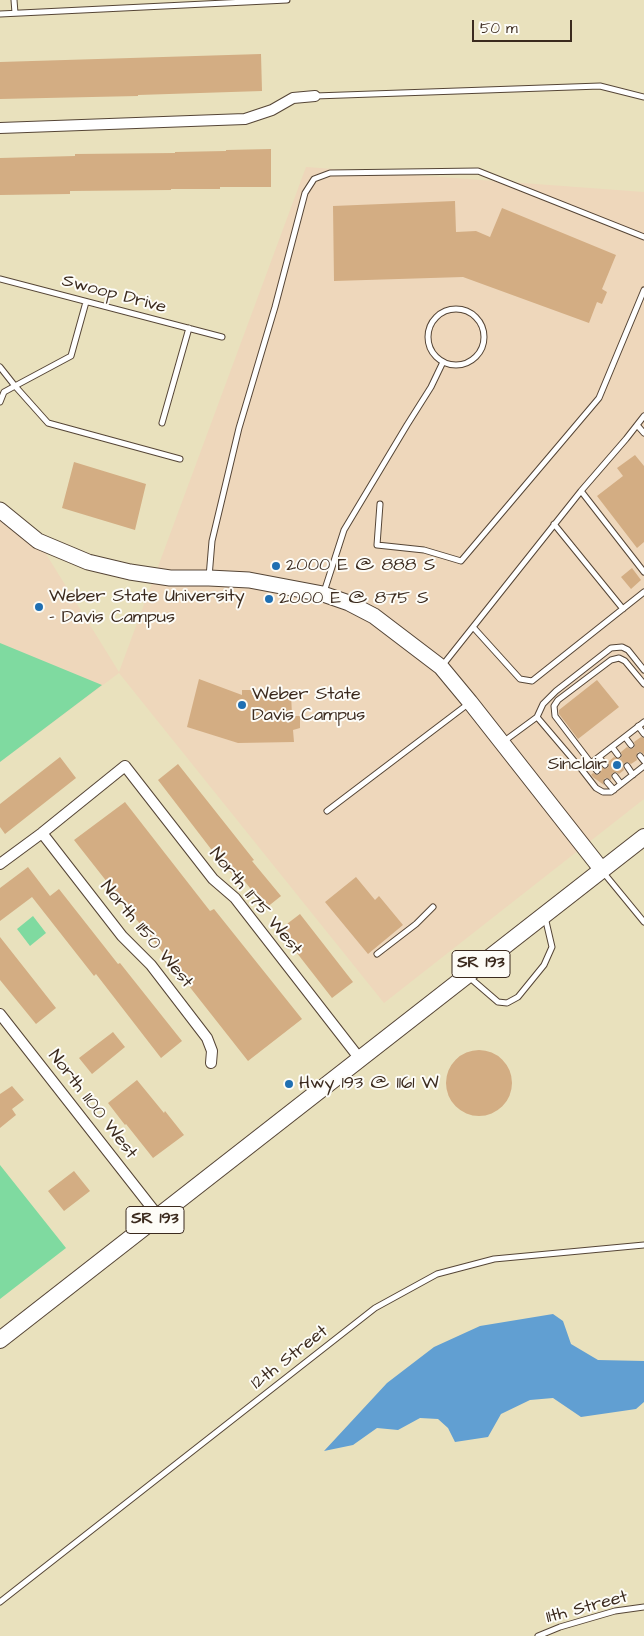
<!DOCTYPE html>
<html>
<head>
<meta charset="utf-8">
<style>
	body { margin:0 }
	#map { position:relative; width:644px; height:1636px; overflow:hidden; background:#e9e1bd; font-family:"Architects Daughter",sans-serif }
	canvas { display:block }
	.scale { position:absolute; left:472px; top:20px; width:100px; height:22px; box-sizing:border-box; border:2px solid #3b2a1e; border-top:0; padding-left:6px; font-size:15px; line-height:18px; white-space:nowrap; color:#3b2a1e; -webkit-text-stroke:4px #fdfcf7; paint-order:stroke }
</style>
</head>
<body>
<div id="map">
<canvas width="644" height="1636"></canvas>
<div class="scale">50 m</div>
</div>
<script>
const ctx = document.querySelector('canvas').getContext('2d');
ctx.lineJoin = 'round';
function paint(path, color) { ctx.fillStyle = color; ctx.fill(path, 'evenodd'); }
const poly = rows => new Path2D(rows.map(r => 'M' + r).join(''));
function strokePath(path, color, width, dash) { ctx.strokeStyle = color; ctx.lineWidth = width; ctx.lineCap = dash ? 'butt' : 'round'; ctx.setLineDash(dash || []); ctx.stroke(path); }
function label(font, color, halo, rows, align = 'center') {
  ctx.font = font + ' "Architects Daughter",sans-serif'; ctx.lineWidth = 4; ctx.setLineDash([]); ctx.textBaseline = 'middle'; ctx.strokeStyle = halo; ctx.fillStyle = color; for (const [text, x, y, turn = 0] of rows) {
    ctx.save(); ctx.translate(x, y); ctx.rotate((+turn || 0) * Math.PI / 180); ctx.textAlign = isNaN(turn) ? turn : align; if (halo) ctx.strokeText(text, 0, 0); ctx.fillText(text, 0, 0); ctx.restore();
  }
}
paint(poly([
	[306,167,644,192,644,799,384,1003,119,673,0,762,0,510,38,541,119,672]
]), '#eed7bb');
paint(poly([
	[0,643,102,685,0,762],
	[33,916,46,933,30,946,17,929],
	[0,1165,66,1248,0,1299]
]), '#7fdaa0');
paint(poly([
	[553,1314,563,1321,571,1344,598,1360,644,1361,644,1402,636,1409,581,1417,553,1398,530,1400,501,1414,488,1437,455,1442,448,1428,438,1419,420,1418,398,1430,377,1428,353,1445,324,1451,387,1383,434,1347,480,1326]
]), '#619fd2');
paint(poly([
	[261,54,262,91,138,95,138,96,0,99,0,62],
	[271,149,271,187,220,187,220,189,171,189,171,190,70,191,70,194,0,195,0,158,75,156,75,154,175,153,175,152,226,151,226,150],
	[455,201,456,232,476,231,490,237,502,208,616,255,602,289,607,292,602,304,597,302,589,323,463,277,334,281,333,206],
	[635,455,644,466,644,542,637,548,597,496,623,476,617,468],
	[74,462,146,484,135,530,62,508],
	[632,568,641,580,631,589,621,577],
	[199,679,242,695,242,690,252,690,252,695,291,693,292,716,300,716,300,728,293,730,294,742,238,743,187,727],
	[597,680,619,707,578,739,559,714,559,710],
	[641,737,644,738,644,754,641,752,638,752,636,756,637,760,631,764,628,762,624,763,623,766,624,770,619,774,616,772,612,773,611,780,608,778,605,778,603,782,604,785,594,778,591,775,593,773,597,775,600,774,601,767,605,769,608,768,609,765,608,762,614,757,618,759,621,758,622,755,621,752,627,747,630,749,634,748,635,745,634,742],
	[60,757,76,778,5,834,0,827,0,804],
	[178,764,254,860,252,861,281,896,266,908,238,873,234,876,224,866,158,780],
	[125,802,210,911,214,909,302,1019,248,1061,74,840],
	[28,867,50,896,59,889,118,964,120,963,182,1041,161,1058,96,974,94,976,32,897,0,921,0,888],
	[356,877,375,900,379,896,403,925,368,954,325,902],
	[300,914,353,982,332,998,279,930],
	[0,937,56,1008,36,1024,0,980],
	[113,1032,125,1047,92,1074,79,1058],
	'446 1083a33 33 0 1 1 66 0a33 33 0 1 1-66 0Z',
	[137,1080,164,1113,165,1111,184,1135,153,1158,126,1124,125,1125,108,1103],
	[12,1086,24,1100,12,1109,16,1115,0,1128,0,1094],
	[74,1171,90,1191,64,1211,48,1191]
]), '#d3ad83');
const lane = poly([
	[14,0,15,13],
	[0,14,287,0],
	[315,96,600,86,644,97],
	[0,279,222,337],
	'428 337a28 28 0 1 1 56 0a28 28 0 1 1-56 0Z',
	[0,367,15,386,71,356,86,302],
	[0,402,4,392,15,386,48,423,180,459],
	[162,423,189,328],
	[637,425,644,433],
	[581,491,644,572],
	[380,504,377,545,424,550,461,561,599,398,644,290],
	[554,524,623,609],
	[209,577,212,541,239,428,275,307,305,193,314,179,330,173,478,171,644,237],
	[324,592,344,530,407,425,431,387,443,362],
	[473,627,520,679,532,681,644,592],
	[442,666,581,491,626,439,644,416],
	[537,717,543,704,556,691,611,648,622,647,628,650,644,670],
	[638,726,644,734],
	[625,737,631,745],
	[503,742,537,717,582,770,644,722],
	[612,747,618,755],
	[640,756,644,761],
	[599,757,605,765],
	[627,766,633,775],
	[582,770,596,788,603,792,611,792,644,766],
	[597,771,555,716,554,706,558,700,611,660,619,658,625,661,644,684],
	[615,776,621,784],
	[607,782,614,790],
	[327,811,468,704],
	[603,872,644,922],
	[377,954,416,924,433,907],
	[469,977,498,1002,507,1003,518,997,544,965,552,947,545,917],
	[0,1602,375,1308,437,1274,494,1259,644,1245],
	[538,1636,560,1627,615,1611,644,1607]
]);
const street = poly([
	[0,128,245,119,272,110,293,98,315,96],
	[42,833,122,936,151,965,207,1038,212,1051,211,1063],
	[0,864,42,833,125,766,213,879,235,898,360,1059],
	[0,1014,159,1217]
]);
const secondary = poly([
	[0,510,38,541,88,562,130,572,170,578,209,578,249,580,323,594,349,603,374,616,441,667,470,702,602,870]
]);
const primary = poly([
	[0,1340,644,837]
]);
strokePath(lane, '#554536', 7);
strokePath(street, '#554536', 12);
strokePath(secondary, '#554536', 17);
strokePath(primary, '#554536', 18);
strokePath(lane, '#fff', 5);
strokePath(street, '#fff', 10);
strokePath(secondary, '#fff', 15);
strokePath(primary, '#fff', 16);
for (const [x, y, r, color] of [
	[276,566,5,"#1f6fb2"],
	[269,599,5,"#1f6fb2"],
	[39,607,5,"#1f6fb2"],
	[242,705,5,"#1f6fb2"],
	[617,765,5,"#1f6fb2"],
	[289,1084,5,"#1f6fb2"]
]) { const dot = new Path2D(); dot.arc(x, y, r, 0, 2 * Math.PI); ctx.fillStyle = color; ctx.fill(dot); strokePath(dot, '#fdfcf7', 2); }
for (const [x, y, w] of [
	[481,964,58],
	[155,1220,58]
]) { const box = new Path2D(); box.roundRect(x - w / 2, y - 13.5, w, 27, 4); ctx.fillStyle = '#fdfcf7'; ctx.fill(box); strokePath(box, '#3b2a1e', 1); }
label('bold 16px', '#3b2a1e', null, [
	["SR 193",481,964],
	["SR 193",155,1220]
]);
label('18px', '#3b2a1e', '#fdfcf7', [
	["Swoop Drive",114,295,15],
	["North 1175 West",255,902,50],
	["North 1150 West",146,935,50],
	["North 1100 West",92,1105,52],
	["12th Street",290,1358,-38],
	["11th Street",587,1608,-15]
]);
label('18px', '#3b2a1e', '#fdfcf7', [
	["2000 E @ 888 S",286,566],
	["Weber State University",49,597],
	["- Davis Campus",49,618],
	["2000 E @ 875 S",279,599],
	["Weber State",252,695],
	["Davis Campus",252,716],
	["Sinclair",607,765,"right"],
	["Hwy 193 @ 1161 W",299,1084]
], 'left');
</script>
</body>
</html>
